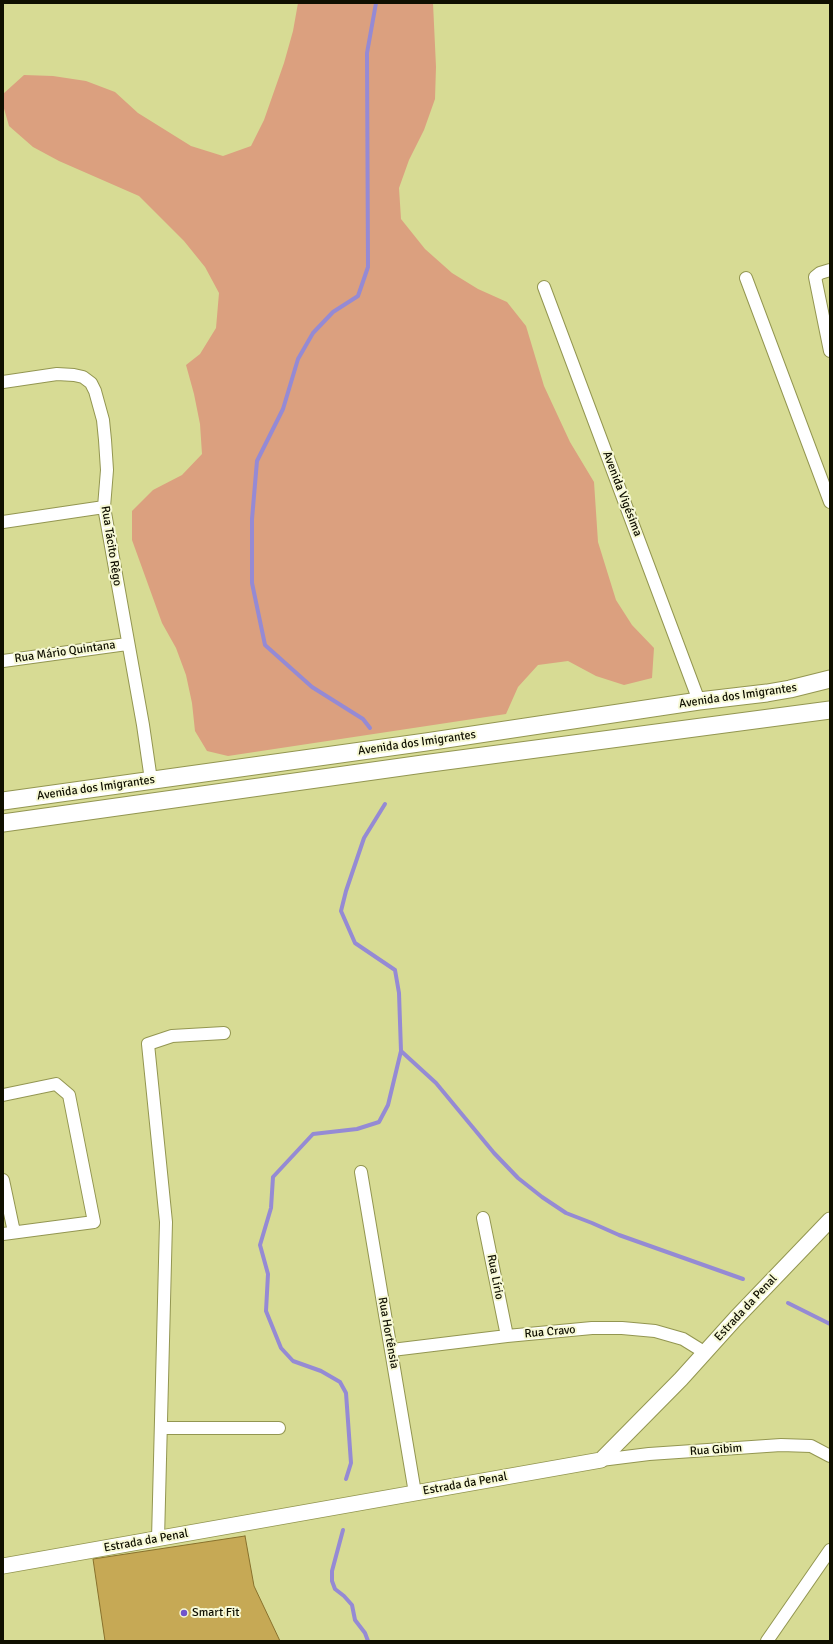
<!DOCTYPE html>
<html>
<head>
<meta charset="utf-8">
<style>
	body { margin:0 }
	#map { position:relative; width:833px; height:1644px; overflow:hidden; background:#d7db94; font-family:Signika,sans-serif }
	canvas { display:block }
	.frame { position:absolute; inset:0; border:4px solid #0f0f00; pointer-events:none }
</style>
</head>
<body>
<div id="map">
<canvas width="833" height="1644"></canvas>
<div class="frame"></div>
</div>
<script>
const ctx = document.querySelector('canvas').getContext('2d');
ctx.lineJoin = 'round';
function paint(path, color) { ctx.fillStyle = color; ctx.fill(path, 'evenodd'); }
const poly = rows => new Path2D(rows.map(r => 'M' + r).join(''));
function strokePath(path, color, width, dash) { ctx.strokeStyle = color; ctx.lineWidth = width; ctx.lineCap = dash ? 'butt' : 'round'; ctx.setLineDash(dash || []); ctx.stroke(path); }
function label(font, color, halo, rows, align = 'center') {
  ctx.font = font + ' Signika,sans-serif'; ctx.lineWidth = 4; ctx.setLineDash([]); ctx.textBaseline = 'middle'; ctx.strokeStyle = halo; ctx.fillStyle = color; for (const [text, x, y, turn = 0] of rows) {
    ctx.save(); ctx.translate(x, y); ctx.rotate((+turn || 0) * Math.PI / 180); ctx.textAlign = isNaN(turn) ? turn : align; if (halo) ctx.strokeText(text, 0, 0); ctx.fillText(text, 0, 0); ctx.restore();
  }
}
paint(poly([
	[298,3,433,3,436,67,435,99,424,130,409,160,399,188,401,219,425,249,452,273,478,289,507,302,526,326,544,386,570,442,594,482,598,542,616,600,632,625,654,648,652,678,624,685,596,676,568,661,538,665,518,687,506,714,228,756,207,751,195,731,192,703,186,675,176,648,162,623,132,540,132,511,153,490,182,475,202,454,200,424,194,394,186,365,200,354,216,328,219,293,205,267,184,241,139,196,59,161,33,147,9,126,3,105,3,94,24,75,53,76,86,81,115,92,138,113,191,146,223,156,251,146,264,120,284,63,293,31]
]), '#dba07f');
strokePath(poly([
	[370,728,363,719,312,687,265,645,252,583,252,519,257,461,283,409,298,359,313,333,333,312,358,296,368,267,367,53,376,3],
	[401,1051,436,1083,494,1153,518,1178,542,1197,566,1213,592,1223,619,1235,743,1279],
	[788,1303,830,1324],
	[346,1479,351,1463,346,1393,340,1382,321,1371,293,1361,281,1348,266,1311,268,1274,260,1245,271,1208,273,1177,313,1134,357,1129,379,1122,388,1105,401,1051,399,993,395,970,355,943,341,911,346,891,364,838,385,804],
	[343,1530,332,1571,332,1581,335,1589,344,1596,352,1605,355,1620,365,1633,368,1641]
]), '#958ad4', 4);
const building = poly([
	[245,1536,254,1586,280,1641,105,1641,93,1559,245,1536]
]);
paint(building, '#c6a955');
strokePath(building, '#88712c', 1);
const minor = poly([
	[830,270,820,273,815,277,830,351],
	[746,278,830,502],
	[544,287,699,701],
	[3,382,57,374,74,375,83,377,91,383,95,391,103,420,105,440,107,470,104,507,143,725,151,780],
	[3,522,104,507],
	[3,661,127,644],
	[3,1095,56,1084,69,1095,94,1222,3,1234],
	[361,1172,415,1493],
	[3,1180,14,1232],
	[483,1218,507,1336],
	[392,1350,507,1336,592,1328,622,1328,655,1331,683,1339,704,1352],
	[161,1428,279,1428],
	[601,1460,649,1454,781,1445,811,1446,830,1456],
	[158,1539,166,1222,148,1044,172,1036,224,1033],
	[767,1641,830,1550]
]);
const tertiary = poly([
	[3,1566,601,1460,681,1379,736,1318,830,1220]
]);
const secondary = poly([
	[3,801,426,742,699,701,767,693,790,689,830,679],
	[3,823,423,764,830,710]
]);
strokePath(minor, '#939651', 14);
strokePath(tertiary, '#939651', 17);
strokePath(secondary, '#939651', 19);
strokePath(minor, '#fff', 12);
strokePath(tertiary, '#fff', 15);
strokePath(secondary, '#fff', 17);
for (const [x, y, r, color] of [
	[184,1613,4,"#7153cc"]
]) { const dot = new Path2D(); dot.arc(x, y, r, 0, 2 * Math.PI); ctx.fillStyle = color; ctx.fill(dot); strokePath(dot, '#f7f9d6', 1.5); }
label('12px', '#0f0f00', '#f7f9d6', [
	["Avenida Vigésima",622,494,69],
	["Rua Tácito Rêgo",111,546,81],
	["Rua Mário Quintana",65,652,-8],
	["Avenida dos Imigrantes",738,696,-8],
	["Avenida dos Imigrantes",417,743,-8],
	["Avenida dos Imigrantes",96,788,-8],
	["Rua Lírio",495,1277,79],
	["Estrada da Penal",746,1308,-47],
	["Rua Cravo",550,1332,-5],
	["Rua Hortênsia",388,1333,80],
	["Rua Gibim",716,1450,-4],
	["Estrada da Penal",465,1484,-10],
	["Estrada da Penal",146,1541,-10]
]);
label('12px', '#0f0f00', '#f7f9d6', [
	["Smart Fit",192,1613]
], 'left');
</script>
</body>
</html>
